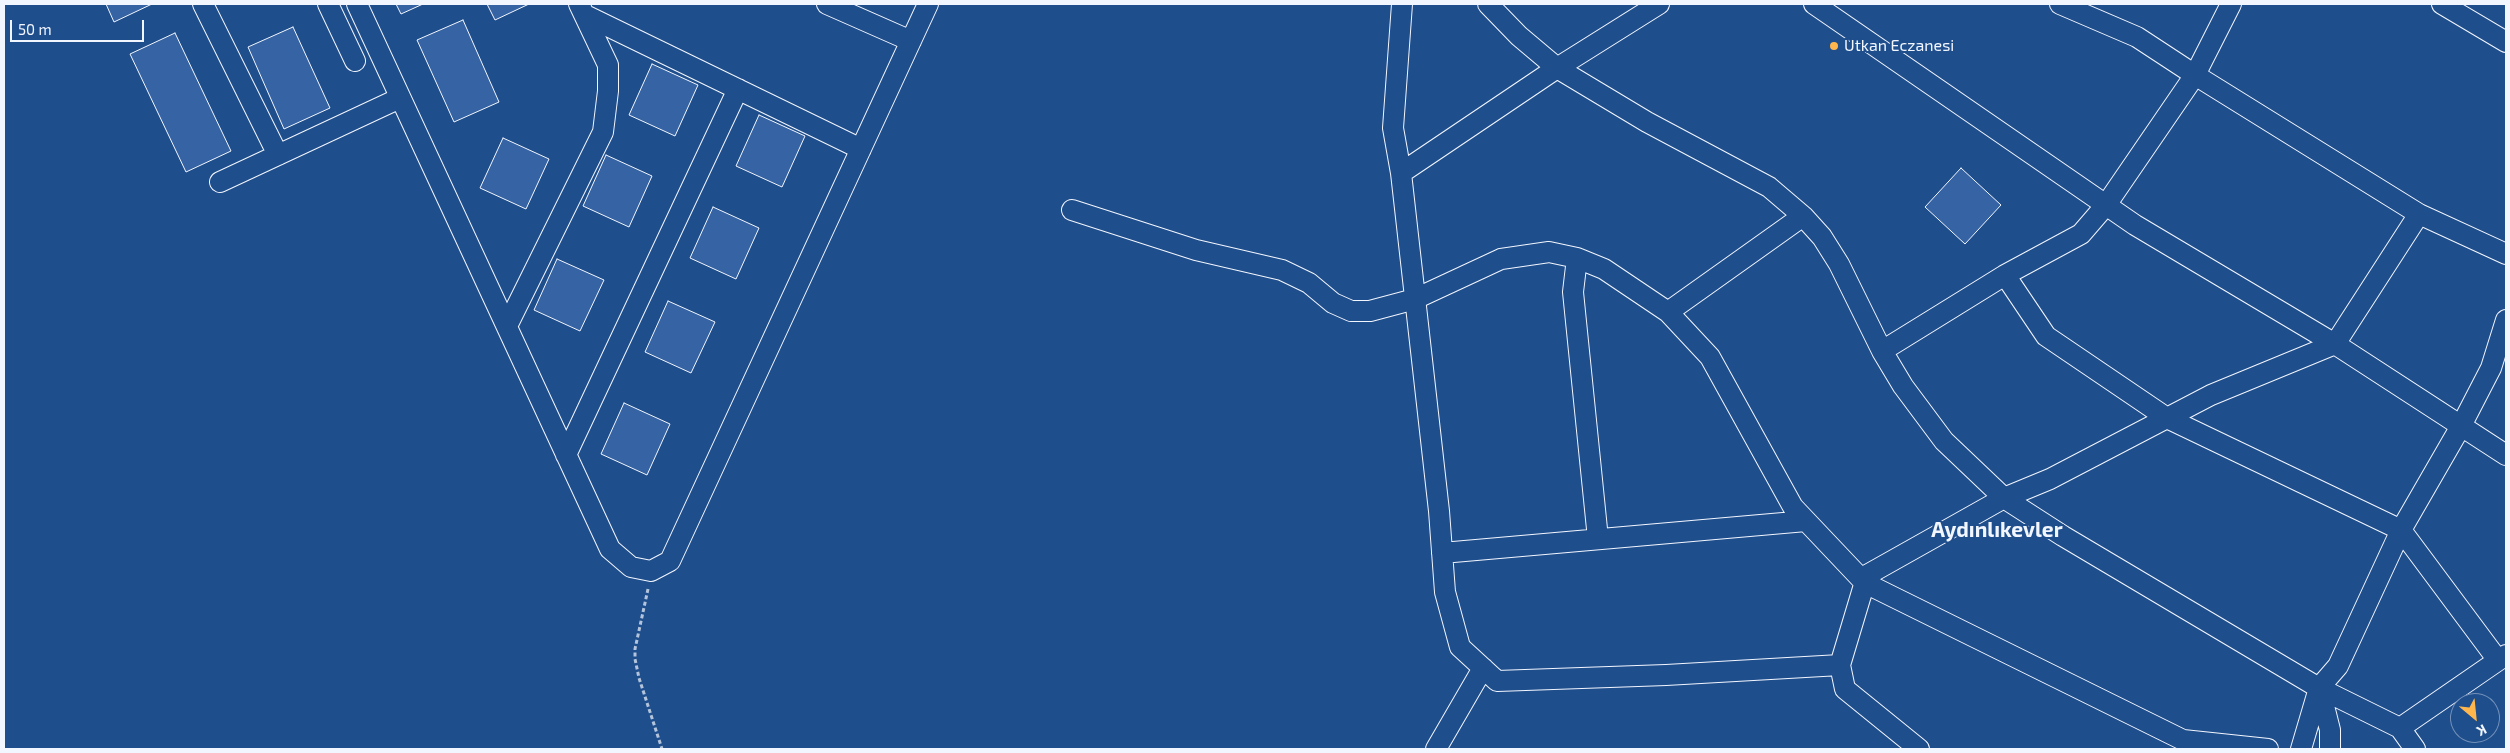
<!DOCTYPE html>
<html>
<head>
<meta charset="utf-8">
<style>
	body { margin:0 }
	#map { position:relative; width:2510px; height:753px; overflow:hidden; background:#1f4e8c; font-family:"Exo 2",sans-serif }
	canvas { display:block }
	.frame { position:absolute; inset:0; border:5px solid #f2f6ff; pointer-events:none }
	.north { position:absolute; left:2450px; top:693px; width:50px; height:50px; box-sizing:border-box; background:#1f4e8c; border:1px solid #7391ba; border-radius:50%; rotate:152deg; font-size:14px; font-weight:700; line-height:20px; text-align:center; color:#f2f6ff }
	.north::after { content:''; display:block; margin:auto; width:18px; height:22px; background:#ffb74d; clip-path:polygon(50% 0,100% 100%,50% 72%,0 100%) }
	.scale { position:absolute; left:10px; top:20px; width:134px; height:22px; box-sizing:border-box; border:2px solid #f2f6ff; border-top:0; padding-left:6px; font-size:15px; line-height:18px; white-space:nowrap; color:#f2f6ff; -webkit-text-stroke:4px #1f4e8c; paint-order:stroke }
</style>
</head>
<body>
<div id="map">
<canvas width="2510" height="753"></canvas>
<div class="frame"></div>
<div class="north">K</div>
<div class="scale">50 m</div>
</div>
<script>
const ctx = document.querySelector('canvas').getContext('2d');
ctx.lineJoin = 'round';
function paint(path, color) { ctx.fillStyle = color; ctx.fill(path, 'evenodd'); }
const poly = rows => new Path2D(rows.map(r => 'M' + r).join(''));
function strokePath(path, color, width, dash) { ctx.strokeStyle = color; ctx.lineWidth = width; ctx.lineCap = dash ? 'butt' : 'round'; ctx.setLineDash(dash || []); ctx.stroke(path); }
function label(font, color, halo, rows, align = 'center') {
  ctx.font = font + ' "Exo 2",sans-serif'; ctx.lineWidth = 4; ctx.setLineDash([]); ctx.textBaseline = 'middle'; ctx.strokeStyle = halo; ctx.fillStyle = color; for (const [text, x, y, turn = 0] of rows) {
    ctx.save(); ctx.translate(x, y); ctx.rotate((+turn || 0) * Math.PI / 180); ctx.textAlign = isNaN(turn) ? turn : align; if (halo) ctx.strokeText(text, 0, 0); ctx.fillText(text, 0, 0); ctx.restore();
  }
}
const building = poly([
	[106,4,152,4,114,22,106,4],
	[396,4,423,4,401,14,396,4],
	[487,4,529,4,495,20,487,4],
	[463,20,499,102,454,122,417,40,463,20],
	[293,27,330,108,284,129,248,47,293,27],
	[175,33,231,151,186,172,130,54,175,33],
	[652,64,698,85,675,136,629,115,652,64],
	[759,115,805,136,782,187,736,166,759,115],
	[503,138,549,159,526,209,480,188,503,138],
	[606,155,652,176,629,227,583,206,606,155],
	[1961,168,2001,205,1965,244,1925,207,1961,168],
	[713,207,759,228,736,279,690,258,713,207],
	[557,259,604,280,580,331,534,310,557,259],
	[668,301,715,322,691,373,645,352,668,301],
	[624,403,670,424,647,475,601,454,624,403]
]);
paint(building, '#3563a3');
strokePath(building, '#f2f6ff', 1);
const minor = poly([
	[203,4,278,155],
	[328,4,355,61],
	[357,4,610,549,631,567,651,571,670,561,928,4],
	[827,4,911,41],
	[1402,4,1393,128,1401,173,1439,511,1445,592,1460,647,1497,681,1666,675,1840,665],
	[1488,4,1519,36,1557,68,1647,122,1769,187,1803,216,1822,237,1839,264,1882,351,1903,386,1944,441,2004,498,2063,536,2319,688,2400,728,2415,749],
	[1814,4,2135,225,2335,344,2506,455],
	[2060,4,2137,37,2195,75,2419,214,2506,254],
	[2442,4,2506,42],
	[585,15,861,149],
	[1401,173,1557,68,1659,4],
	[220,182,400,98],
	[1072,210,1196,250,1282,270,1309,283,1333,303,1351,311,1370,311,1415,299,1501,259,1549,252,1577,258,1604,269,1668,312,1710,357,1793,507,1865,583,2183,740,2268,749],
	[1577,258,1573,292,1598,539],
	[2005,275,2046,336,2167,418,2401,530,2497,659],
	[1668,312,1803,216],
	[507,326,603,132,608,91,608,65,579,4],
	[1882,351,2005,275,2081,234,2106,205,2195,75,2231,4],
	[566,455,738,89],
	[1442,553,1806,521],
	[2320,690,2330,730,2330,749],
	[2400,728,2506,655],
	[1436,749,1483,668],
	[1919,749,1845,689,1840,665,1867,575,2004,498,2050,479,2211,395,2335,344,2419,214],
	[2301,749,2319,688,2338,666,2401,530,2461,426,2491,368,2506,320]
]);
strokePath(minor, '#f2f6ff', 22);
strokePath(poly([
	[648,589,635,649,635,659,639,678,662,749]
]), '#b3c4dc', 3, [4, 2.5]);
strokePath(minor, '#1f4e8c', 20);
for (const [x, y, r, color] of [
	[1834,46,5,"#ffb74d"]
]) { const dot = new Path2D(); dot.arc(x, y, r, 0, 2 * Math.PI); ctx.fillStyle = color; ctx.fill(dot); strokePath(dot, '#1f4e8c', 2); }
label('16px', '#f2f6ff', '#1f4e8c', [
	["Utkan Eczanesi",1844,46]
], 'left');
label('bold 21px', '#f2f6ff', '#1f4e8c', [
	["Aydınlıkevler",1997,530]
]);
</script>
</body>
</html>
